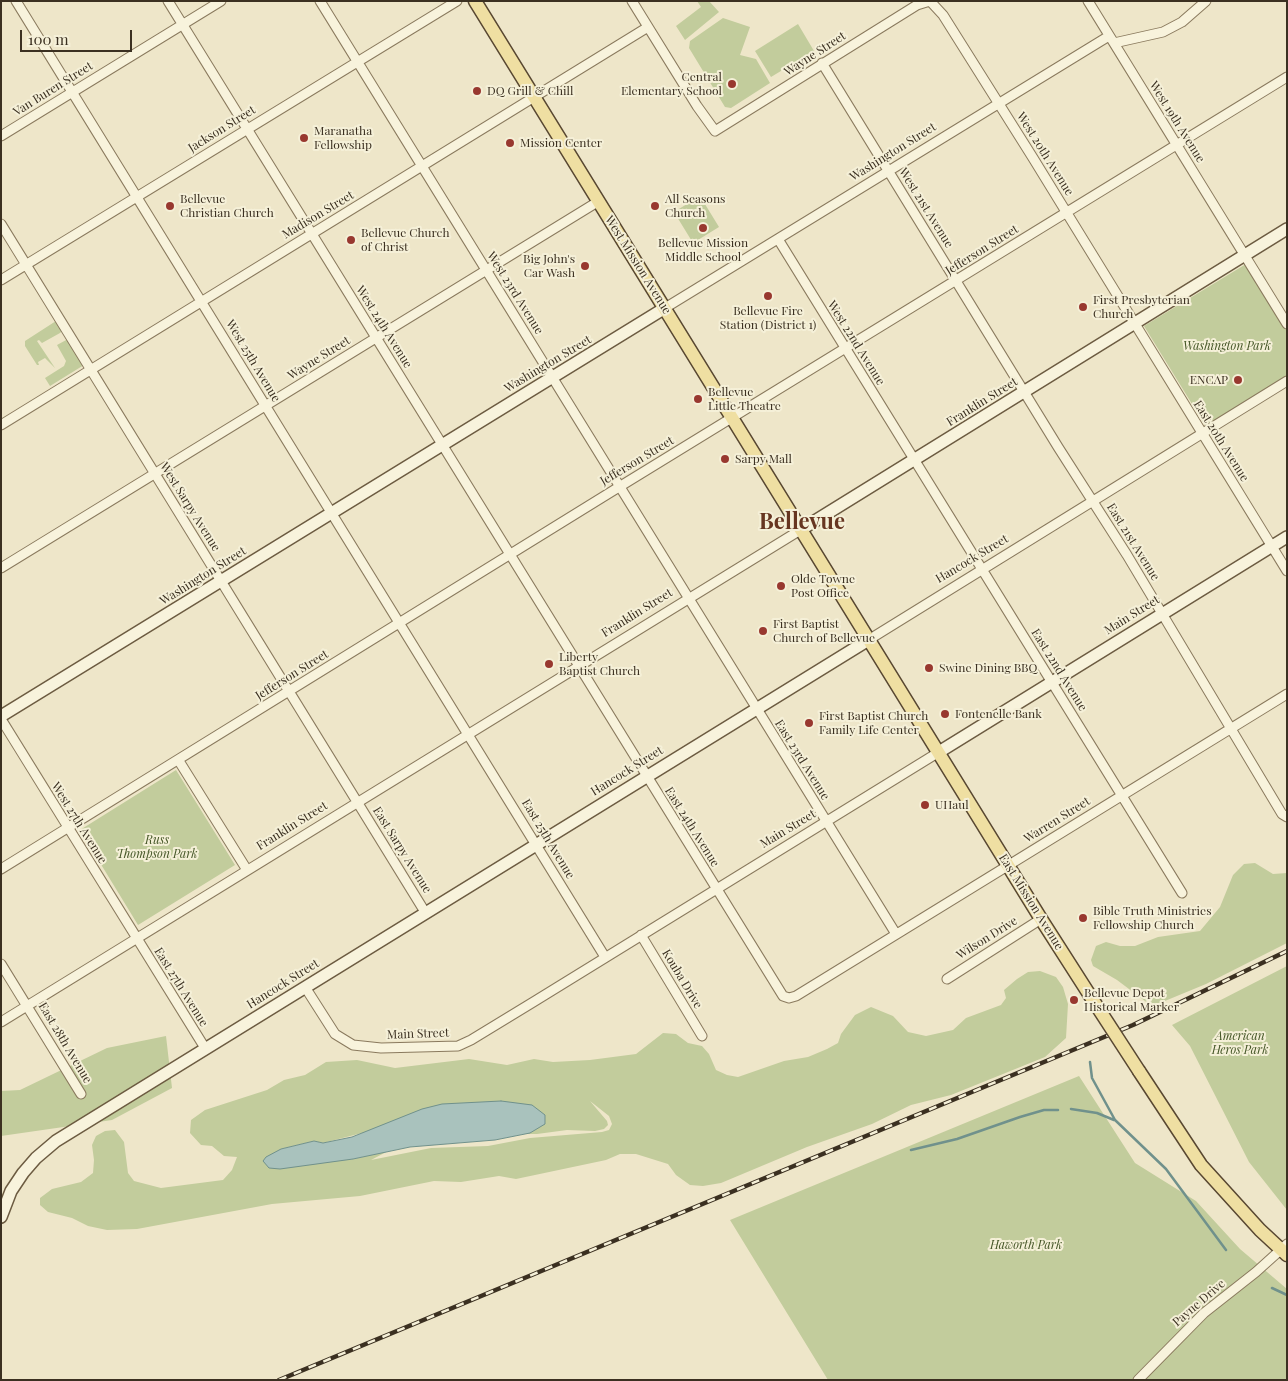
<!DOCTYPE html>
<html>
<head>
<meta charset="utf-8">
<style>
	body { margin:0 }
	#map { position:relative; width:1288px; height:1381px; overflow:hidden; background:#eee6c9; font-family:"Playfair Display",serif }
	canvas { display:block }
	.frame { position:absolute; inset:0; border:2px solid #3b3021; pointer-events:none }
	.scale { position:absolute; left:20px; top:30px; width:112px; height:22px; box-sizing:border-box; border:2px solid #3b3021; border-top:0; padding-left:6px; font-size:15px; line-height:18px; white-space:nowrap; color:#3b3021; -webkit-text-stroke:4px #f5f0d8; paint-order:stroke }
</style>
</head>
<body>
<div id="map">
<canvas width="1288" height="1381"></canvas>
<div class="frame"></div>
<div class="scale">100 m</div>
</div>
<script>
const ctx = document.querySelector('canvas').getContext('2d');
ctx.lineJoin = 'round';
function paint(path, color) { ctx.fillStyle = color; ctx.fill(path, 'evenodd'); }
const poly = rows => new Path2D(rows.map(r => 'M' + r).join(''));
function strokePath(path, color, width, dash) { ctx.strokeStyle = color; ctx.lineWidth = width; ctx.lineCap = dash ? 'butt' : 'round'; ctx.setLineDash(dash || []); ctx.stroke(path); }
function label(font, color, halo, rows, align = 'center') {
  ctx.font = font + ' "Playfair Display",serif'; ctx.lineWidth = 4; ctx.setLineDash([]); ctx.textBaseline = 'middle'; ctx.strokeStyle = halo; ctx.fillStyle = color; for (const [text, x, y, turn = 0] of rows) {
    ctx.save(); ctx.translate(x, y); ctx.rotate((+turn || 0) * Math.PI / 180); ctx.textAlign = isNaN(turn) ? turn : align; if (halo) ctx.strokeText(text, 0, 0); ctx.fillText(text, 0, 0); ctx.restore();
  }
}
paint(poly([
	[697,1,709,1,719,12,685,40,676,26,701,7],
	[723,18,750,27,740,55,756,59,770,83,731,108,725,107,689,48,690,41],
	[798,24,814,51,771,77,755,51],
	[700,196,719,227,693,243,674,212],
	[1246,264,1287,331,1287,381,1208,430,1144,326],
	[56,321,62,331,60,333,42,343,39,340,37,341,55,368,45,358,38,362,39,365,37,365,25,346,25,341],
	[68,339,84,365,50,386,45,378,64,366,66,361,57,345],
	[176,770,235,865,138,925,80,830],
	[1255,863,1273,874,1287,873,1287,943,1206,984,1160,1003,1149,1004,1117,980,1093,966,1091,960,1096,946,1106,942,1120,946,1135,946,1158,937,1200,931,1220,907,1233,875,1244,864],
	[1287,966,1287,1210,1249,1162,1190,1046,1172,1025],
	[1040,971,1056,977,1063,987,1068,1004,1066,1038,1045,1057,951,1095,911,1105,872,1124,807,1147,721,1183,703,1186,690,1185,676,1175,668,1164,636,1154,620,1154,606,1160,516,1179,499,1176,461,1182,434,1181,360,1196,272,1204,137,1229,107,1230,88,1226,72,1218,48,1212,40,1205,40,1198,52,1189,81,1182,93,1173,94,1160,92,1145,96,1136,105,1131,115,1130,124,1142,128,1173,134,1181,161,1188,223,1180,232,1170,237,1157,224,1156,212,1146,201,1145,190,1133,191,1120,205,1110,267,1090,284,1080,305,1075,326,1062,357,1060,395,1068,469,1059,507,1065,534,1059,553,1062,590,1060,636,1054,663,1033,676,1034,688,1043,702,1046,709,1054,716,1070,727,1075,738,1077,784,1061,808,1057,827,1049,838,1043,841,1034,855,1015,871,1007,893,1016,908,1032,926,1036,953,1030,966,1018,1001,1005,1006,998,1004,990,1017,979,1028,972],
	[590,1101,609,1116,612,1124,609,1130,602,1132,530,1138,488,1146,431,1148,371,1160,390,1150,353,1159,331,1160,281,1149,314,1141,323,1143,362,1133,537,1134,567,1130,595,1131,604,1129,608,1125,607,1121],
	[166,1036,172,1088,112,1120,1,1136,1,1091,20,1090,107,1048],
	[1079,1076,1135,1163,1196,1201,1240,1249,1287,1289,1287,1380,828,1380,730,1220]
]), '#c2cc9c');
const water = poly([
	[501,1101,532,1105,545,1115,545,1124,530,1133,495,1140,410,1147,353,1159,280,1169,269,1168,263,1161,266,1157,281,1149,314,1141,323,1143,352,1137,422,1109,442,1104,501,1101]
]);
paint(water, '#a9c2bd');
strokePath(water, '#70918c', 1);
strokePath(poly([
	[1090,1062,1092,1078,1115,1120,1166,1169,1226,1250],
	[1071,1109,1097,1113,1114,1120],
	[911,1150,957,1139,1020,1117,1044,1110,1058,1110],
	[1272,1288,1287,1295]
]), '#70918c', 2.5);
const street = poly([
	[16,1,605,957],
	[168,1,783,996,789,998,796,996,1287,694],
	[320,1,896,934],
	[632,1,697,106,715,131,917,5,930,1],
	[930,1,943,15,1033,158,1287,571],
	[1088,1,1287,324],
	[1114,43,1163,32,1182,22,1206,1],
	[822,63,1058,447,1127,555,1282,814,1287,817],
	[1,136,221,1],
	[1,224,425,912],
	[778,239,1182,893],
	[1,280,457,1],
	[665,308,1109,36],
	[1,425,648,27],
	[1,568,599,201],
	[870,639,1287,381],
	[1,719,205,1048],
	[179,761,247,870],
	[1,869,619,487,1287,77],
	[641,935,702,1036],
	[1,964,81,1094],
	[947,979,1041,919],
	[305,987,335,1034,353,1045,381,1048,458,1046,471,1040,535,1001,939,752],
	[1,1022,802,529],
	[1138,1380,1204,1313,1256,1272,1287,1244]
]);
const secondary = poly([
	[802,529,1287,229],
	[1,716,665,308],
	[939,752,1287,537],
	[1,1217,11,1191,23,1173,36,1158,56,1141,870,639]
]);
const primary = poly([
	[475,1,1041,919,1089,994],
	[1139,1071,1201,1165,1260,1230,1287,1255]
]);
strokePath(street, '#8a7a5e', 11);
strokePath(secondary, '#6c5b41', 14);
strokePath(primary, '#584731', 15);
strokePath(street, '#f8f3dc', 9);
strokePath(secondary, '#f8f3dc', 11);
strokePath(primary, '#efdfa2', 12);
const rail = poly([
	[279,1380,1133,1025,1287,951]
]);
strokePath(rail, '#3b3021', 4.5);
strokePath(rail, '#f5f0d8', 2.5, [8]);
const primaryBridge = poly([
	[1089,994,1139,1071]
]);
strokePath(primaryBridge, '#584731', 15, []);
strokePath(primaryBridge, '#efdfa2', 12);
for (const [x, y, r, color] of [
	[732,84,5,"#98382f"],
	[477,91,5,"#98382f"],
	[304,138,5,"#98382f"],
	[510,143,5,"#98382f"],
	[170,206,5,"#98382f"],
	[655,206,5,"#98382f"],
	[703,228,5,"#98382f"],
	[351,240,5,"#98382f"],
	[585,266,5,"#98382f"],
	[768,296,5,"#98382f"],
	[1083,307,5,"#98382f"],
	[1238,380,5,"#98382f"],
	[698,399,5,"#98382f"],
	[725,459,5,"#98382f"],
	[781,586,5,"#98382f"],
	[763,631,5,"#98382f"],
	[549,664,5,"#98382f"],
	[929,668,5,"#98382f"],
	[945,714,5,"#98382f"],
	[809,723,5,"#98382f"],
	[925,805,5,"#98382f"],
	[1083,918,5,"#98382f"],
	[1074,1000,5,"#98382f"]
]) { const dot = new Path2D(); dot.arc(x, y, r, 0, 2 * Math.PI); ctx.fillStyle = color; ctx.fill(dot); strokePath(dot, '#f5f0d8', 2); }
label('12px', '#3b3021', '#f5f0d8', [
	["Wayne Street",815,54,-33],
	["Van Buren Street",53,89,-32],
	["West 19th Avenue",1177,122,58],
	["Jackson Street",222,129,-32],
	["Washington Street",893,152,-32],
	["West 20th Avenue",1045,154,58],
	["West 21st Avenue",926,208,58],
	["Madison Street",318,215,-31],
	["Jefferson Street",982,250,-32],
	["West Mission Avenue",638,265,58],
	["West 23rd Avenue",515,293,58],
	["West 24th Avenue",384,327,58],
	["West 22nd Avenue",856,343,58],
	["Wayne Street",319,358,-32],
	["West 25th Avenue",253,361,59],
	["Washington Street",548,364,-31],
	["Franklin Street",982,402,-32],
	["East 20th Avenue",1221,441,58],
	["Jefferson Street",637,461,-31],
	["West Sarpy Avenue",190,507,58],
	["East 21st Avenue",1133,542,58],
	["Hancock Street",972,559,-31],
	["Washington Street",203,576,-32],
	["Franklin Street",637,613,-32],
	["Main Street",1132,615,-32],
	["East 22nd Avenue",1059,670,58],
	["Jefferson Street",292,675,-32],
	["East 23rd Avenue",802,760,58],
	["Hancock Street",627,771,-32],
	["Warren Street",1057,820,-32],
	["West 27th Avenue",79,823,58],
	["Franklin Street",292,826,-32],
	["East 24th Avenue",692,827,58],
	["Main Street",788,829,-31],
	["East 25th Avenue",548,839,59],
	["East Sarpy Avenue",402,850,58],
	["East Mission Avenue",1031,902,58],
	["Wilson Drive",987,938,-32],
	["Kouba Drive",682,979,59],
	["Hancock Street",283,984,-32],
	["East 27th Avenue",181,987,58],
	["Main Street",418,1034,-2],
	["East 28th Avenue",65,1043,59],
	["Payne Drive",1199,1303,-41]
]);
label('12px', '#3b3021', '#f5f0d8', [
	["Central",722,77,"right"],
	["Elementary School",722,91,"right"],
	["DQ Grill & Chill",487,91],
	["Maranatha",314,131],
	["Fellowship",314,145],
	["Mission Center",520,143],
	["Bellevue",180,199],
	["Christian Church",180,213],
	["All Seasons",665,199],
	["Church",665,213],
	["Bellevue Church",361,233],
	["of Christ",361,247],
	["Bellevue Mission",703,243,"center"],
	["Middle School",703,257,"center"],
	["Big John's",575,259,"right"],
	["Car Wash",575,273,"right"],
	["First Presbyterian",1093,300],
	["Church",1093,314],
	["Bellevue Fire",768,311,"center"],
	["Station (District 1)",768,325,"center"],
	["ENCAP",1228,380,"right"],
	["Bellevue",708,392],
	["Little Theatre",708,406],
	["Sarpy Mall",735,459],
	["Olde Towne",791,579],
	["Post Office",791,593],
	["First Baptist",773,624],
	["Church of Bellevue",773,638],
	["Liberty",559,657],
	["Baptist Church",559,671],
	["Swine Dining BBQ",939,668],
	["Fontenelle Bank",955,714],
	["First Baptist Church",819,716],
	["Family Life Center",819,730],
	["UHaul",935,805],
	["Bible Truth Ministries",1093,911],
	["Fellowship Church",1093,925],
	["Bellevue Depot",1084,993],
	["Historical Marker",1084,1007]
], 'left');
label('italic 12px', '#465728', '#f5f0d8', [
	["Washington Park",1227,346],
	["Russ",157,840],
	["Thompson Park",157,854],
	["American",1240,1036],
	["Heros Park",1240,1050],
	["Haworth Park",1026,1245]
]);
label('bold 22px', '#673621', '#f5f0d8', [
	["Bellevue",802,522]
]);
</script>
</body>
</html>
